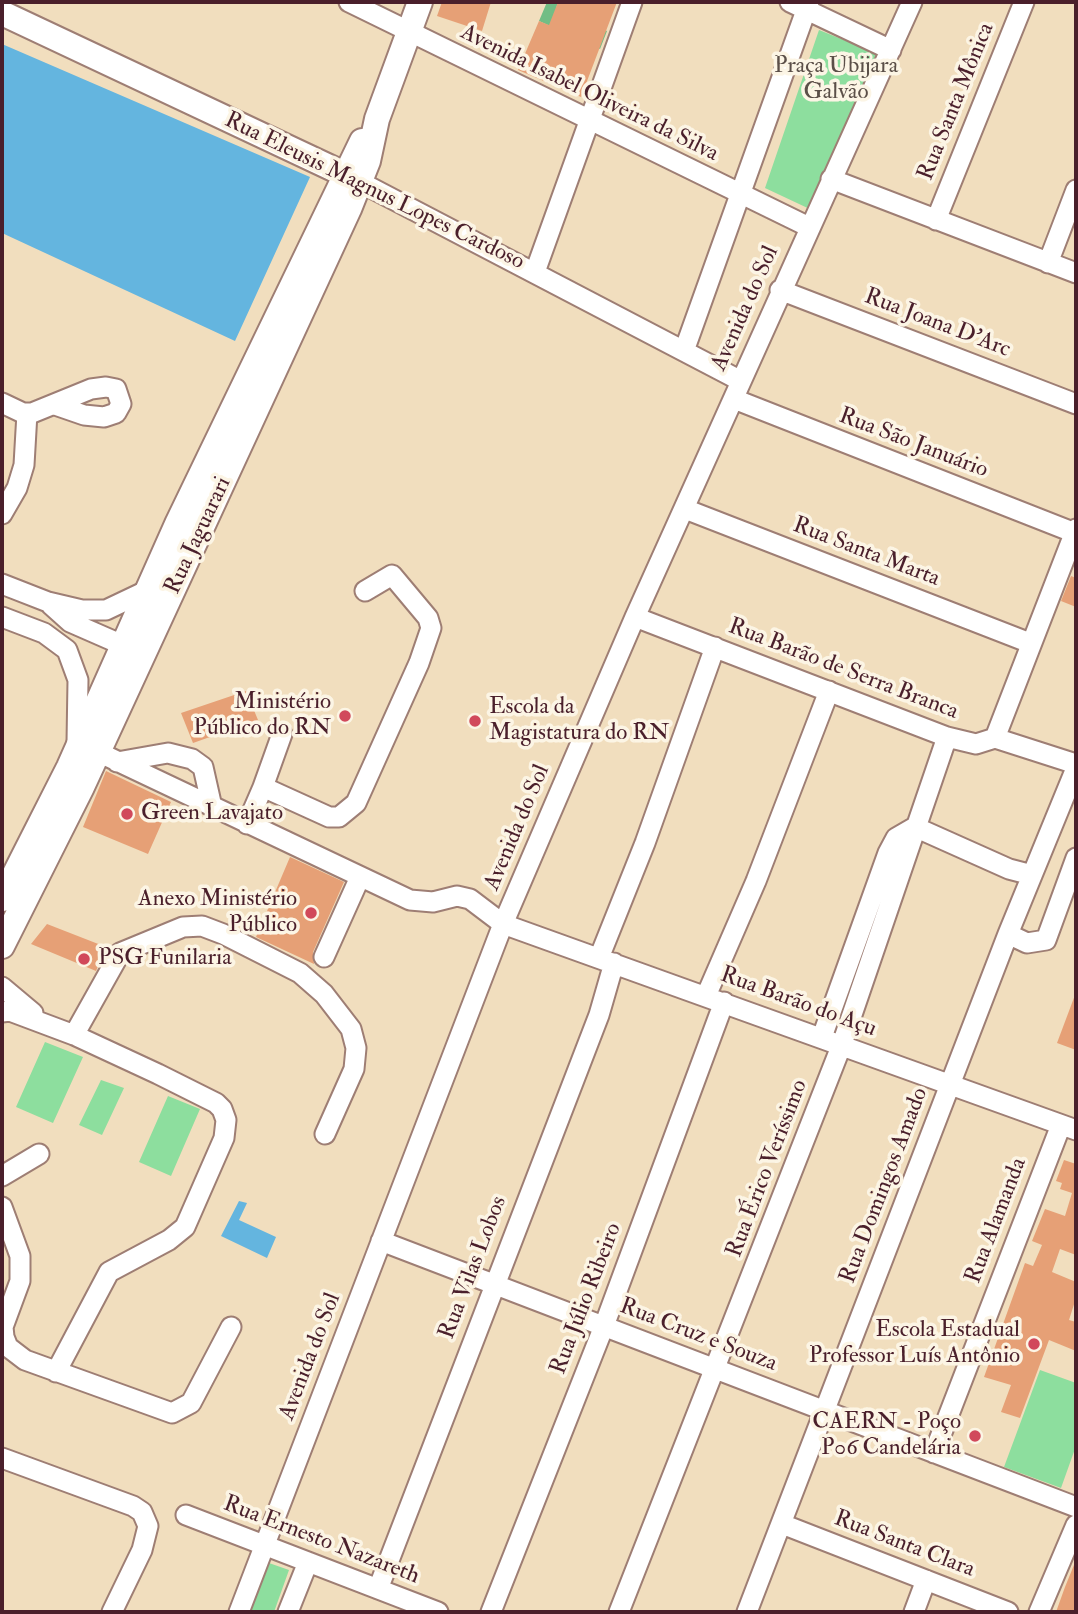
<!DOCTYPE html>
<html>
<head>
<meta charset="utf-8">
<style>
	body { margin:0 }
	#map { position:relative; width:1078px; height:1614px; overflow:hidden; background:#f1debe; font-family:"IM FELL Double Pica",serif }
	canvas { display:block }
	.frame { position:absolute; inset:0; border:4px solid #4a1f2b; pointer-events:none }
</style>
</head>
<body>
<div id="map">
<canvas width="1078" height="1614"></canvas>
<div class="frame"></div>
</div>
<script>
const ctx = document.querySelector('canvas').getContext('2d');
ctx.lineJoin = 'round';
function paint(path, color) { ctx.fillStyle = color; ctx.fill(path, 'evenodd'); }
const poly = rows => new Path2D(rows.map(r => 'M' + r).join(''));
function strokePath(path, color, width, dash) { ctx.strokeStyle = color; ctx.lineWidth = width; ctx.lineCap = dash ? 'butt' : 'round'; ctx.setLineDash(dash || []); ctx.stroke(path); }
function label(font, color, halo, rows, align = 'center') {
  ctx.font = font + ' "IM FELL Double Pica",serif'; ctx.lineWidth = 7; ctx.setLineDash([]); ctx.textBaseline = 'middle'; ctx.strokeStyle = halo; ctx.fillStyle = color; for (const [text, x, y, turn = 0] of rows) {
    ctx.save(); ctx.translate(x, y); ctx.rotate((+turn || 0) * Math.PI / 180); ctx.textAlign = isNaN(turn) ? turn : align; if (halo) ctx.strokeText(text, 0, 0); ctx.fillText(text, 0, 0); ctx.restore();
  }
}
paint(poly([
	[819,30,884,56,814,211,765,188],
	[45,1042,83,1057,53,1123,16,1107],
	[101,1080,124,1088,102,1135,79,1125],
	[168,1096,200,1109,171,1176,139,1162],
	[1040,1370,1076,1383,1076,1446,1061,1488,1004,1467],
	[269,1563,289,1570,274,1612,249,1612]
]), '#8dde9e');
paint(poly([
	[547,2,558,2,556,9,607,31,600,49,539,21]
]), '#72bd85');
paint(poly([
	[2,44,310,177,235,341,2,233],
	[239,1201,247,1203,239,1220,276,1237,267,1258,221,1236]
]), '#64b5df');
paint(poly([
	[442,2,491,2,482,31,437,16],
	[558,2,617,2,581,97,518,70,539,21,549,25],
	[1071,576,1076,578,1076,607,1061,601],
	[246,691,258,720,193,743,181,713],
	[106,771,171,802,148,854,83,827],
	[290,857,344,882,313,952,314,964,256,937],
	[47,924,106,947,96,971,31,944],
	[1075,995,1076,995,1076,1050,1057,1043],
	[1064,1160,1076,1164,1076,1255,1060,1249,1052,1272,1076,1282,1076,1298,1069,1320,1076,1322,1076,1351,1049,1340,1020,1418,1001,1412,1011,1385,984,1377,1025,1263,1033,1266,1042,1245,1032,1241,1045,1209,1065,1216,1072,1193,1060,1189,1062,1183,1056,1181],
	[1076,1560,1076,1612,1056,1612,1065,1587]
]), '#e6a076');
const minor = poly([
	[349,2,809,227],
	[790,2,891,50],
	[831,179,1076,273],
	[360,182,741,381],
	[936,220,1024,2],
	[1048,263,1076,190],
	[535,272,632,2],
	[780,290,1076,404],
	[684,351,809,2],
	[734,399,1075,533],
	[2,403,23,413,32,413,91,389,106,387,116,389,121,404,116,413,104,417,84,415,55,405],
	[685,509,1030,643],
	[2,514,17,488,24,465,27,413],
	[2,584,48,602,82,610,106,610,146,591],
	[51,605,70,622,134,650],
	[2,617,44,633,67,650,78,680,77,742],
	[635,617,947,737,976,744,995,738,1076,764],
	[995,738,1076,529],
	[98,752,410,900,433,902,457,896,470,899,503,924,1076,1130],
	[117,762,168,753,192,759,203,767,212,807],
	[263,787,282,734],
	[247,824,263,787,329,817,339,817,356,803,419,663,431,628,428,618,392,575,365,591],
	[915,827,1009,869,1032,875],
	[1008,934,1027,943,1046,940,1076,858],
	[324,957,360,877],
	[599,958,645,843,715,647],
	[2,987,33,1013],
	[706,996,756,881,829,691],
	[2,1012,10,1011,74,1035,158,1074,216,1103,222,1109,226,1120,224,1138,185,1227,169,1240,109,1272,56,1372],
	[74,1035,120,953,183,927,202,926,223,934,300,973,324,994,351,1029,356,1048,354,1069,325,1134],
	[822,1037,888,853,896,838,915,827],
	[2,1176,39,1154],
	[2,1207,20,1256,20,1281,3,1327,4,1337,8,1347,25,1360,172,1413,191,1403,231,1327],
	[381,1241,1076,1507],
	[934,1453,1061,1125],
	[2,1458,133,1506,142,1512,148,1526,142,1550,112,1612],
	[186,1515,438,1612],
	[782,1524,1008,1612],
	[378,1589,599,1015,614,963],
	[239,1612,503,924,635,617,912,2],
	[288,1612,308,1562],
	[491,1612,604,1326,724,1002],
	[619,1612,842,1044,947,737],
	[747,1612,1008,934,1076,768],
	[914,1612,926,1580],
	[1039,1612,1076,1525]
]);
const major = poly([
	[2,13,359,181],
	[2,899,69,767,178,522,362,141],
	[2,946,82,787,349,209,368,161,377,119,420,2]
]);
strokePath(minor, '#9e7e74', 23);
strokePath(major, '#9e7e74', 28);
strokePath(minor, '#fff', 19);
strokePath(major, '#fff', 24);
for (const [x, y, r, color] of [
	[345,716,7,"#d1495b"],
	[475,721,7,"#d1495b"],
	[127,814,7,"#d1495b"],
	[311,913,7,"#d1495b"],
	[84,959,7,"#d1495b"],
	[1034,1344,7,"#d1495b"],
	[975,1436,7,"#d1495b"]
]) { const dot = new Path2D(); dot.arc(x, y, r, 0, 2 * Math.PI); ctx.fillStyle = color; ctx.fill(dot); strokePath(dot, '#fcf5e5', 2.5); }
label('23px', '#5b4f48', '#fcf5e5', [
	["Praça Ubijara",836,67],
	["Galvão",836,93]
]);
label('23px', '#4a1f2b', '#fcf5e5', [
	["Avenida Isabel Oliveira da Silva",589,94,26],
	["Rua Santa Mônica",957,102,-68],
	["Rua Eleusis Magnus Lopes Cardoso",374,192,26],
	["Avenida do Sol",746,309,-66],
	["Rua Joana D'Arc",937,324,21],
	["Rua São Januário",913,444,21],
	["Rua Jaguarari",199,536,-65],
	["Rua Santa Marta",866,553,21],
	["Rua Barão de Serra Branca",843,670,21],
	["Avenida do Sol",518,828,-67],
	["Rua Barão do Açu",798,1003,20],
	["Rua Érico Veríssimo",768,1169,-69],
	["Rua Domingos Amado",885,1186,-69],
	["Rua Alamanda",997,1221,-69],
	["Rua Vilas Lobos",474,1268,-69],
	["Rua Júlio Ribeiro",587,1299,-69],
	["Rua Cruz e Souza",698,1336,21],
	["Avenida do Sol",311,1357,-69],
	["Rua Ernesto Nazareth",321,1541,21],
	["Rua Santa Clara",904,1545,21]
]);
label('23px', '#4a1f2b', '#fcf5e5', [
	["Ministério",331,703],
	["Público do RN",331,729],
	["Escola da",489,708,"left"],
	["Magistatura do RN",489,734,"left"],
	["Green Lavajato",141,814,"left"],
	["Anexo Ministério",297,900],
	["Público",297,926],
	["PSG Funilaria",98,959,"left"],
	["Escola Estadual",1020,1331],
	["Professor Luís Antônio",1020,1357],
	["CAERN - Poço",961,1423],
	["P06 Candelária",961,1449]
], 'right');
</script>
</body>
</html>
